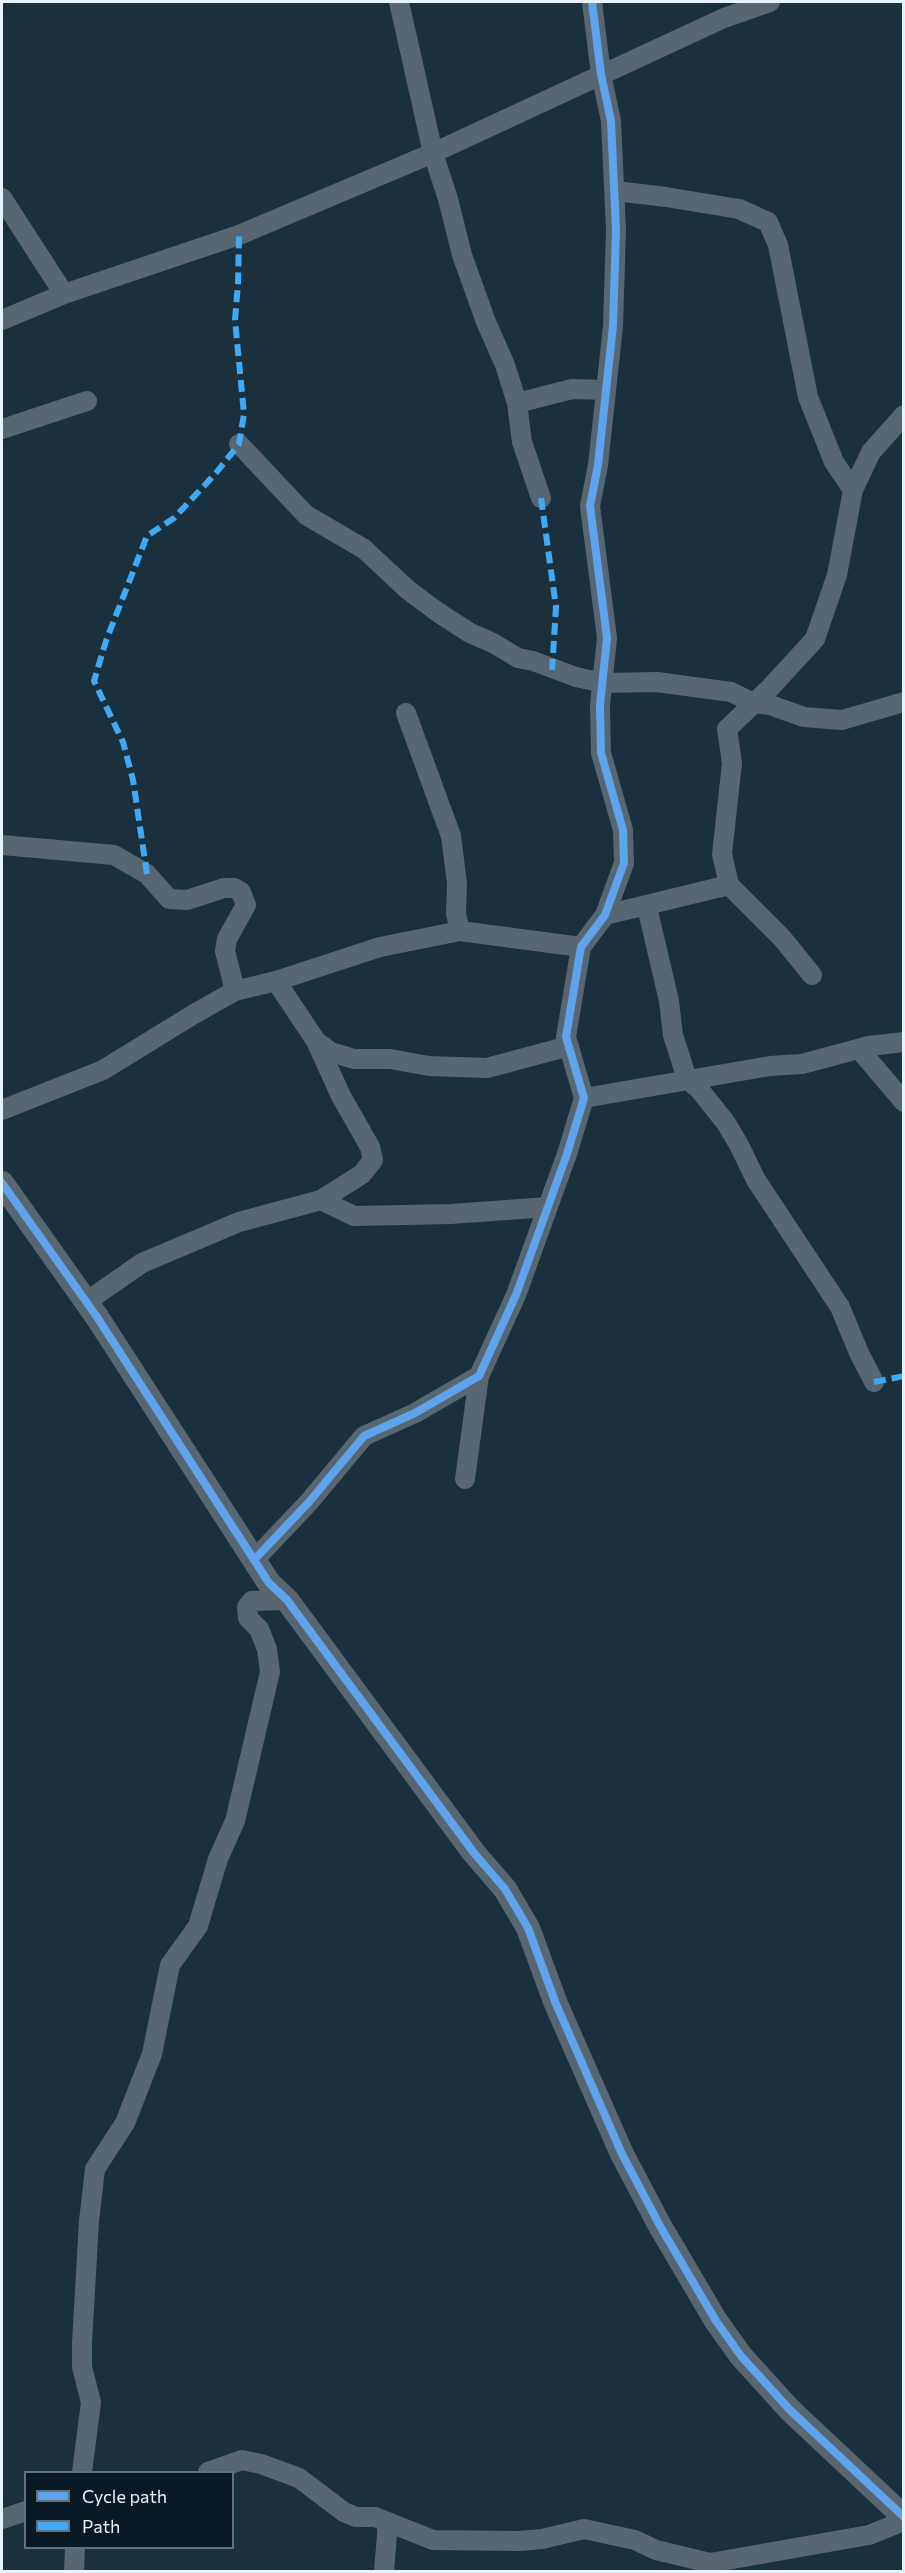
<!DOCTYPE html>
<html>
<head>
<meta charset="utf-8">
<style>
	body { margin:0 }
	#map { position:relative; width:905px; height:2573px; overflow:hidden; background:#1a303c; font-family:Commissioner,sans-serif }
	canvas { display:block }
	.frame { position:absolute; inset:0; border:3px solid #e7f3fd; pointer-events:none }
	.legend { position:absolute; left:24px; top:2471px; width:210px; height:78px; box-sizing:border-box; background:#0a1a24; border:2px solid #62717b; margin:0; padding:8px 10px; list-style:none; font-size:18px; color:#e7f3fd }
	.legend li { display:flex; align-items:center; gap:12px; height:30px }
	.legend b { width:30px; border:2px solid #62717b }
</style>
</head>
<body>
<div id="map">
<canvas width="905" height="2573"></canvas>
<div class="frame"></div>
<ul class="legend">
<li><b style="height:8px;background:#60a3ed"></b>Cycle path</li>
<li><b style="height:8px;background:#3fa9f5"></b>Path</li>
</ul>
</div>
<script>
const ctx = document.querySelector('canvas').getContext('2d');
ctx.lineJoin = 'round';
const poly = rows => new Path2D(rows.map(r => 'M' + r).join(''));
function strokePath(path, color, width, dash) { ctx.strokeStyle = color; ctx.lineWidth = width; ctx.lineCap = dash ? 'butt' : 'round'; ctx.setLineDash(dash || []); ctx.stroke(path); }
strokePath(poly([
	[399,2,433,153,448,199,462,255,486,322,505,365,517,403,522,442,541,498],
	[616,191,666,197,739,209,768,222,778,245,808,397,834,462,853,490,837,575,815,639,769,689,727,729,732,763,722,854,729,885,782,938,812,975],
	[2,198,64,294],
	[2,320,64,294,239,235,433,153,724,18,770,2],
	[517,403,572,389,606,390],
	[2,429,87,401],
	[239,444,306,515,364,549,408,590,439,613,470,633,493,643,518,658,533,661,576,677,603,683,657,682,731,692,753,703,770,705,804,717,842,720,904,702],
	[853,490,871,452,904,415],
	[2,845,114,855,147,874,169,899,187,900,224,888,234,888,241,892,246,905,227,939,225,951,235,991],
	[647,907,669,1001,673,1035,687,1079,699,1089,726,1123,739,1145,756,1180,840,1307,859,1353,874,1382],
	[605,915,729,885],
	[460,931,581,947],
	[316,1041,331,1052,354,1059,390,1059,429,1066,487,1068,569,1046],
	[859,1049,904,1102],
	[584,1098,770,1066,802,1064,869,1046,904,1042],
	[2,1110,103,1070,194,1014,235,991,276,981,380,947,460,931,456,914,457,883,451,836,406,713],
	[321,1200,354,1216,451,1214,548,1207],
	[86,1302,142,1263,239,1222,321,1200,362,1174,373,1160,370,1147,341,1096,316,1041,276,981],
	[465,1479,479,1376],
	[254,1560,309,1502,364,1436,415,1413,479,1376,516,1295,567,1154,584,1098,566,1037,581,947,605,915,624,863,623,830,601,753,600,705,607,638,590,506,598,465,613,326,616,230,611,121,601,74,592,2],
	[82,2472,91,2402,82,2367,82,2343,89,2221,95,2169,125,2123,152,2054,170,1965,198,1926,218,1859,235,1821,270,1672,267,1649,259,1629,248,1618,247,1607,252,1601,287,1600],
	[208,2472,242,2460,261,2464,299,2478,344,2512,356,2517,375,2517,433,2540,519,2541,542,2539,584,2529,635,2540,656,2550,710,2563,869,2535,904,2521],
	[2,2519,26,2511],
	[74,2572,75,2548],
	[384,2572,388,2522]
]), '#576671', 20);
strokePath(poly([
	[2,1183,97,1317,269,1583,287,1600,474,1853,505,1889,528,1928,556,2004,622,2154,660,2226,716,2321,741,2356,790,2410,904,2517]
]), '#576671', 24);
strokePath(poly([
	[541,498,556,607,552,670],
	[147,874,133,780,123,742,94,681,106,641,147,536,174,518,216,473,239,444,244,414,235,320,238,284,239,235],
	[874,1382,904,1376]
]), '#3fa9f5', 6, [12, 6]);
strokePath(poly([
	[2,1183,97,1317,269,1583,287,1600,474,1853,505,1889,528,1928,556,2004,622,2154,660,2226,716,2321,741,2356,790,2410,904,2517],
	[254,1560,309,1502,364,1436,415,1413,479,1376,516,1295,567,1154,584,1098,566,1037,581,947,605,915,624,863,623,830,601,753,600,705,607,638,590,506,598,465,613,326,616,230,611,121,601,74,592,2]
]), '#60a3ed', 8);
</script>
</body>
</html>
